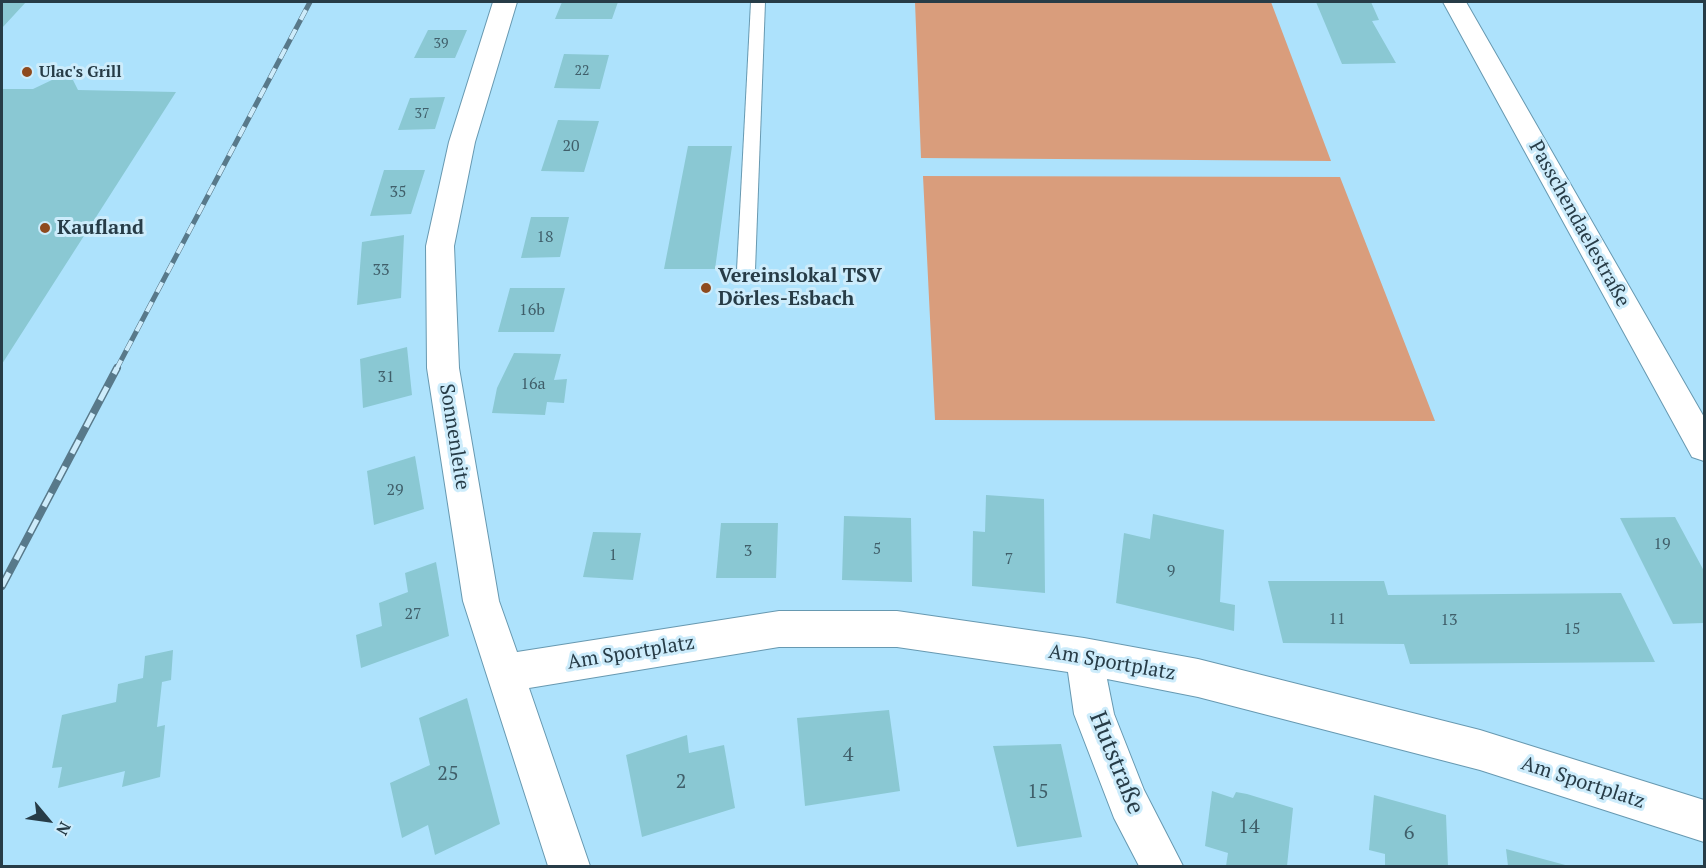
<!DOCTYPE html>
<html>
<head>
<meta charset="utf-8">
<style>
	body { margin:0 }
	#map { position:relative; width:1706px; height:868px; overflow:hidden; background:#ade2fc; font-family:"PT Serif",serif }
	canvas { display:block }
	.frame { position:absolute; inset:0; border:3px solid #273c47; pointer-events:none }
	.north { position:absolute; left:18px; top:790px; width:60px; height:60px; -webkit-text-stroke:4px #cdecfb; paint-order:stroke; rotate:119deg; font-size:16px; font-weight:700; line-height:24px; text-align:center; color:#273c47 }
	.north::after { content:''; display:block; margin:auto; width:21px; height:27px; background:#273c47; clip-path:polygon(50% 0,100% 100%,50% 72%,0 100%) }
</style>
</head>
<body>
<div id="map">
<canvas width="1706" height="868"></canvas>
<div class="frame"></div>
<div class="north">N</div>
</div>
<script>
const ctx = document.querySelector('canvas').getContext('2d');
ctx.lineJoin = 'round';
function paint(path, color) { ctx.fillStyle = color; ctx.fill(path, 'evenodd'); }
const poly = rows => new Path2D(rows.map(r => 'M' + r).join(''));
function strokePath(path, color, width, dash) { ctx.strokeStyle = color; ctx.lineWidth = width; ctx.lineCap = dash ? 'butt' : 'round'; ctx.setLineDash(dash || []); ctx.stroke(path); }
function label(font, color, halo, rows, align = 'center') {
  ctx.font = font + ' "PT Serif",serif'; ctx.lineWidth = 6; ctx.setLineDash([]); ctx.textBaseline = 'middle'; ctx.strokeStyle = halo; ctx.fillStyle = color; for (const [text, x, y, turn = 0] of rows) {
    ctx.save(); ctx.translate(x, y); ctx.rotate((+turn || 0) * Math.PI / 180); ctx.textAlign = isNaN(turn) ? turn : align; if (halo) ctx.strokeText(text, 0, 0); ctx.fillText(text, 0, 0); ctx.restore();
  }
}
paint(poly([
	[915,2,1271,2,1331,161,921,158],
	[923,176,1340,177,1435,421,935,420]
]), '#d99d7c');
paint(poly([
	[2,2,26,2,2,28],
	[562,2,618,2,612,19,555,19],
	[1316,2,1371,2,1379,20,1372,21,1396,63,1342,64],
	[428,30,467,30,455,58,414,58],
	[564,54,609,55,600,89,554,88],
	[54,79,73,80,78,90,176,92,2,364,2,89,33,89],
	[445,97,435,129,398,130,410,98],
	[558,120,599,121,584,172,541,171],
	[688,146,732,146,715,269,664,269],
	[384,170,425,170,411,214,370,216],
	[531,217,569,217,560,257,521,258],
	[404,235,401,298,357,305,362,242],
	[510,288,565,288,554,332,498,332],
	[407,347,412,395,363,408,360,359],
	[514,353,561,354,554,380,567,379,564,403,547,402,545,415,492,413,497,388],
	[415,456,424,509,374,525,367,471],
	[986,495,1044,499,1045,593,972,586,973,531,985,532],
	[1153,514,1224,530,1220,602,1235,605,1234,631,1116,603,1124,533,1150,539],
	[844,516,911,518,912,582,842,580],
	[1675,517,1704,571,1704,623,1673,624,1620,518],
	[721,523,778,523,776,578,716,578],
	[593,532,641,533,633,580,583,577],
	[436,562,449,636,361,668,356,635,382,626,379,603,408,592,405,573],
	[1268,581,1384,581,1388,595,1621,593,1655,662,1410,664,1404,644,1283,643],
	[173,650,171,680,162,682,157,727,165,725,160,777,122,787,125,771,58,788,62,767,52,768,62,715,116,702,118,684,143,678,145,656],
	[467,698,500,824,435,855,428,825,402,838,390,783,430,765,419,718],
	[889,710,900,791,805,806,797,718],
	[687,735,689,753,724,745,735,808,642,837,626,755],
	[1061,744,1082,837,1017,847,993,746],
	[1212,791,1233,798,1236,792,1247,794,1293,808,1287,866,1226,866,1228,853,1205,846],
	[1374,795,1446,815,1448,866,1385,866,1385,854,1369,850],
	[1506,849,1569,866,1508,866]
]), '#8ac8d3');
const lane = poly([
	[751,2,765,2,755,270,752,275,746,277,740,275,737,270,751,2]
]);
const street = poly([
	[493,2,517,2,475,142,454,246,459,368,499,601,517,652,779,611,897,611,1084,638,1198,659,1480,730,1704,800,1704,842,1480,770,1198,697,1107,679,1114,714,1144,790,1183,866,1139,866,1114,818,1074,714,1068,672,897,647,779,647,529,688,590,866,548,866,463,601,427,368,426,246,449,142,493,2],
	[1443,2,1466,2,1704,417,1704,461,1692,457,1443,2]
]);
strokePath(lane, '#6799b1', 2);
strokePath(street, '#6799b1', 2);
paint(lane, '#fff');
paint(street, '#fff');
const railFar1 = poly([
	[116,370,310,2]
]);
const rail = poly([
	[2,586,117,368]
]);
strokePath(railFar1, '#58798a', 5);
strokePath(rail, '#58798a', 8);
strokePath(railFar1, '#cdecfb', 4, [11]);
strokePath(rail, '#cdecfb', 5, [15]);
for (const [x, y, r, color] of [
	[27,72,6,"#8e4a1e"],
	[45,228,6,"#8e4a1e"],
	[706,288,6,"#8e4a1e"]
]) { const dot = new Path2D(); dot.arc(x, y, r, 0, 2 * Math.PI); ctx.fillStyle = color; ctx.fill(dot); strokePath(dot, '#cdecfb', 2); }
label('14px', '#405f6a', null, [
	["39",441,44],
	["22",582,71],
	["37",422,114]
]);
label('bold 16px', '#273c47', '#cdecfb', [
	["Ulac's Grill",39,72]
], 'left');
label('16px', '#405f6a', null, [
	["20",571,146],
	["35",398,192],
	["18",545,237],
	["33",381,270],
	["16b",532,310],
	["31",386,377],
	["16a",533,384],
	["29",395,490],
	["19",1662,544],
	["5",877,549],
	["3",748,551],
	["1",613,555],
	["7",1009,559],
	["9",1171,571],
	["27",413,614],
	["11",1337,619],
	["13",1449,620],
	["15",1572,629]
]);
label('20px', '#273c47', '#cdecfb', [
	["Passchendaelestraße",1579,224,61],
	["Sonnenleite",454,437,81],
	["Am Sportplatz",631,653,-9],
	["Am Sportplatz",1112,663,10],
	["Am Sportplatz",1583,783,18]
]);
label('bold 20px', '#273c47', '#cdecfb', [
	["Kaufland",57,228],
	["Vereinslokal TSV",718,276],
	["Dörles-Esbach",718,299]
], 'left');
label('20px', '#405f6a', null, [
	["4",848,755],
	["25",448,774],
	["2",681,782],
	["15",1038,792],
	["14",1249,827],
	["6",1409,833]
]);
label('24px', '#273c47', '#cdecfb', [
	["Hutstraße",1116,763,68]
]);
</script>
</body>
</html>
